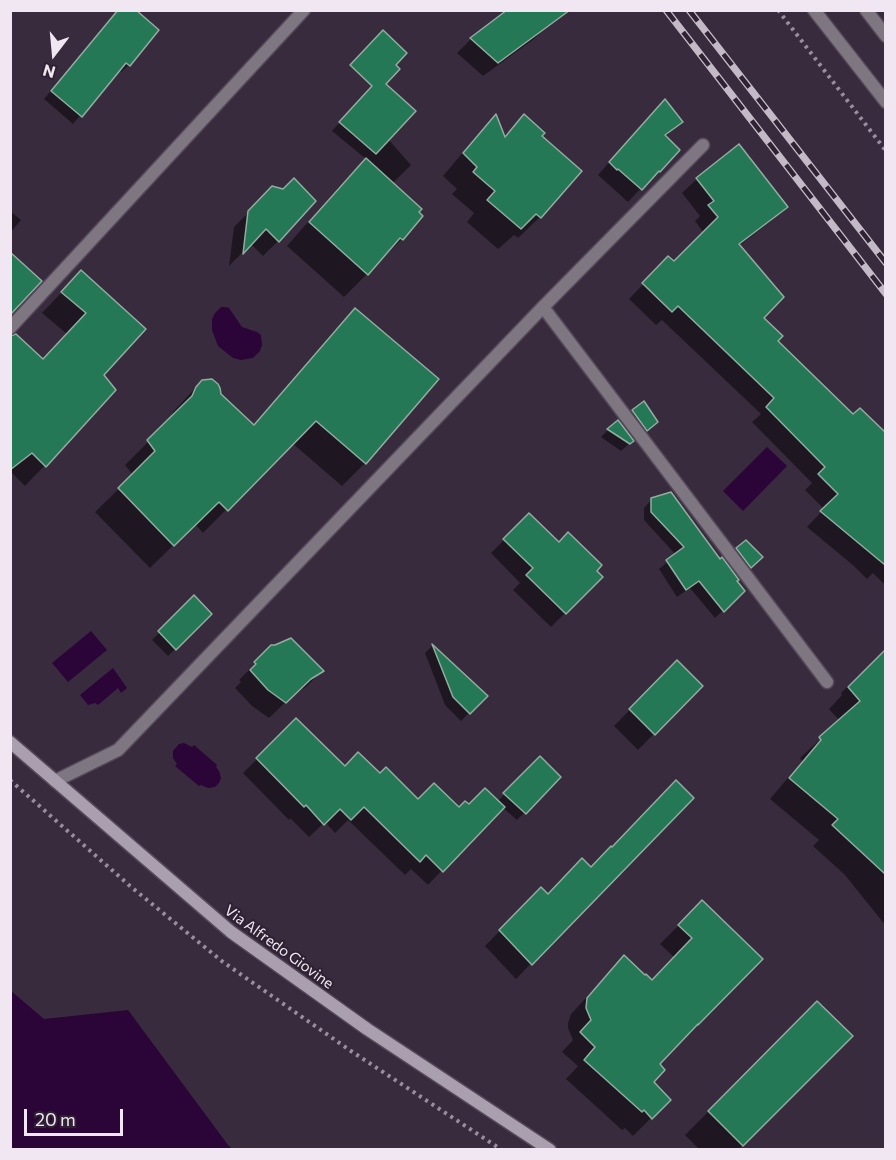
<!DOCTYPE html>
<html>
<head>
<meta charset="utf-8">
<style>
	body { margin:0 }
	#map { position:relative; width:896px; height:1160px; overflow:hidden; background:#392b3e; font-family:Commissioner,sans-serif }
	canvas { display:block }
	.frame { position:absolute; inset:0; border:12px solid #f0e7f3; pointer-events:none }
	.north { position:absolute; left:24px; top:24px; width:60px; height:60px; -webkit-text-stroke:4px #2f2233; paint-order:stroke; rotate:196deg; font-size:16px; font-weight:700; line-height:24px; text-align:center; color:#f0e7f3 }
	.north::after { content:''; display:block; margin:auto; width:21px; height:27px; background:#f0e7f3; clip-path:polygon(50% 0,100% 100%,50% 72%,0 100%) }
	.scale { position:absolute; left:24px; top:1109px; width:99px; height:27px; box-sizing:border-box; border:3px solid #f0e7f3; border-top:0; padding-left:8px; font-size:18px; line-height:21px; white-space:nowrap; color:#f0e7f3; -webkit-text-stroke:4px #2f2233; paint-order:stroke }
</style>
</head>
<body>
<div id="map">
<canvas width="896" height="1160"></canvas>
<div class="frame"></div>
<div class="north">N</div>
<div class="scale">20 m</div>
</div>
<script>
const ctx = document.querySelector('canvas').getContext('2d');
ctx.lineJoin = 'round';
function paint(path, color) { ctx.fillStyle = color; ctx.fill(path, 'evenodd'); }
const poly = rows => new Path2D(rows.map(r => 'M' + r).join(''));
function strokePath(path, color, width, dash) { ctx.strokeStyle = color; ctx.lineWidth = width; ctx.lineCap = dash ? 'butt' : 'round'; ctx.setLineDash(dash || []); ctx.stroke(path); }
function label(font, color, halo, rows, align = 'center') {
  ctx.font = font + ' Commissioner,sans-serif'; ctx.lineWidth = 4.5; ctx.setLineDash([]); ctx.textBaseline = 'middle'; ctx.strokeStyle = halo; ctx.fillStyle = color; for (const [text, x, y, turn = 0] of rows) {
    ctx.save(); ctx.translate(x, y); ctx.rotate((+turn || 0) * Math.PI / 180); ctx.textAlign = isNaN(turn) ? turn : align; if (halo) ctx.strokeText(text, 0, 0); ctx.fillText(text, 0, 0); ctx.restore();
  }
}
paint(poly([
	[221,307,226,307,229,308,242,327,257,332,261,335,262,345,260,351,253,358,241,360,233,358,218,346,212,330,212,319,215,313],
	[767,447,787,466,743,511,723,491],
	[91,631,107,650,68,682,52,663],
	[113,668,127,688,121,693,118,688,98,705,95,703,88,705,80,695],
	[184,743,192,747,194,745,217,765,216,767,219,771,221,778,219,783,215,787,208,788,201,785,199,786,175,766,177,764,173,758,173,751,179,744],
	[11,991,44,1019,128,1010,228,1145,232,1149,11,1149]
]), '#2b0438');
paint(poly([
	[119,10,129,65,121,72,118,70,73,124,44,99],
	[509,10,548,25,534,39,483,76,457,53,471,39],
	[350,111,388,139,411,165,392,184,402,239,344,297,287,246,343,182,366,159,332,131],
	[652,113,681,122,665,137,646,183,628,202,598,175],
	[524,116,540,136,540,217,518,238,514,235,498,249,467,222,474,213,452,194,457,189,443,176,475,138,495,117,503,137],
	[697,179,786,207,771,221,739,246,761,318,776,342,853,416,860,410,886,434,886,586,873,573,867,579,854,566,807,527,824,509,805,490,812,483,752,422,761,414,662,320,656,325,629,299,668,258,674,263,704,233,695,221,700,216,682,193],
	[273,188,278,241,263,256,251,244,229,266,234,227],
	[10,211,21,220,10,233],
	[81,272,102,375,45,465,25,486,11,472,10,337,42,360,67,334,42,313],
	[355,310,365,463,342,486,292,443,203,533,195,524,150,568,95,512,133,475,125,465,169,421,173,412,202,381,220,395,253,425,332,333],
	[644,403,656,422,639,438,625,419],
	[608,430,632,441,621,451,601,437],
	[652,499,720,561,743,591,715,618,690,588,677,597,659,569,676,555,644,520,644,508],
	[529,515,558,544,595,571,601,577,551,627,513,590,520,583,491,553],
	[746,542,761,557,743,575,729,557],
	[194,598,210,614,168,656,152,640],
	[432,646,486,696,461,721,445,705,425,653],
	[272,647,322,671,306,687,293,695,269,718,252,706,235,688,241,682,239,680],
	[886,649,886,740,876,750,886,761,886,926,845,875,813,846,819,840,770,799,802,761,800,758,840,721,829,709,842,695,841,693],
	[677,662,701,686,638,750,614,726],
	[296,720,345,768,380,775,418,801,459,809,497,802,540,758,559,777,517,820,502,807,428,885,411,869,405,875,348,820,335,833,325,822,309,837,290,818,289,820,243,773],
	[692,798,516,979,485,946,541,889,548,896,591,869],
	[702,902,658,1065,652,1082,669,1100,633,1136,625,1128,622,1130,566,1079,578,1066,562,1052,573,1040,568,1028,568,1023,571,1014,624,957,652,982,675,958,660,944],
	[817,1003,850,1036,738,1150,700,1150,685,1135]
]), '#0007');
const building = poly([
	[118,10,136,10,159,30,130,66,126,63,82,117,51,91,118,10],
	[507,10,570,10,498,63,470,38,507,10],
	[383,30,407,53,396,65,400,69,386,84,416,111,376,154,339,122,372,86,350,65,383,30],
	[665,99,683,122,665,135,680,150,660,172,659,171,642,190,618,169,617,170,609,162,665,99],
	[496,114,505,137,524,114,545,133,542,136,582,171,541,218,536,214,521,229,487,200,495,191,473,172,477,167,463,153,496,114],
	[739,144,788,207,739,244,784,297,764,318,783,336,778,341,853,414,860,408,885,432,885,565,820,511,838,494,818,474,825,467,766,407,774,398,678,306,672,312,642,283,668,256,674,261,718,217,708,205,714,201,696,178,739,144],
	[366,158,422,209,419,212,423,216,403,240,400,238,368,275,309,222,366,158],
	[294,178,316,201,279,242,266,229,243,254,248,211,272,186,283,189,294,178],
	[10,252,42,281,10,315,10,252],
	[81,270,146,329,104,375,116,390,46,467,32,453,10,470,10,336,16,334,43,359,86,313,61,292,81,270],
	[355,308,439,379,366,464,316,421,228,511,219,502,174,546,118,488,155,451,147,440,192,396,196,387,202,380,212,379,218,384,220,388,221,394,254,425,355,308],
	[644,401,658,422,647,431,632,410,644,401],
	[618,420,634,441,630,444,607,429,618,420],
	[671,492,720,559,722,557,739,580,737,581,745,591,724,612,699,581,686,590,666,560,684,547,651,512,651,498,671,492],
	[529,513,559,542,568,532,602,565,597,571,603,577,566,614,526,575,533,568,503,539,529,513],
	[746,540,763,557,751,568,736,548,746,540],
	[194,595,212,614,176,650,158,631,194,595],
	[291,638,324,671,311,679,286,703,268,690,250,670,256,664,254,662,271,645,275,645,291,638],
	[432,644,488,696,470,714,453,697,432,644],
	[885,650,885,874,832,825,838,819,789,778,821,740,819,737,860,701,848,687,885,650],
	[677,660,703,686,655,735,629,709,677,660],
	[296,718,345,766,358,752,380,773,386,767,418,799,434,783,459,807,465,801,469,804,485,788,505,807,443,872,426,855,420,862,364,807,351,820,340,809,324,825,306,805,304,807,256,758,296,718],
	[540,756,561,777,526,814,503,793,540,756],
	[676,780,694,798,532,965,499,930,541,887,548,894,582,858,591,867,611,846,612,847,676,780],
	[702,900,763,959,698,1025,698,1024,660,1064,665,1070,654,1082,671,1100,652,1119,644,1110,642,1112,584,1060,595,1047,580,1032,591,1020,586,1008,587,998,624,955,645,975,646,974,652,980,692,938,678,925,702,900],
	[817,1001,853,1036,743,1146,708,1111,817,1001]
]);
paint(building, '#257855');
strokePath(building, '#92ad9f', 1.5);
const minor = poly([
	[814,10,886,102],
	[866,10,886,36],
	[543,307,827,682],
	[10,328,304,10],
	[55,781,118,750,543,307,703,145]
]);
const secondary = poly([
	[10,742,231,932,367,1029,550,1150]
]);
strokePath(minor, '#56495b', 15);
strokePath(secondary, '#56495b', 15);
strokePath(poly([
	[778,10,886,151],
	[10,780,130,886,223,962,351,1051,502,1150]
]), '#998e9d', 4, [3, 4.5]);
strokePath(minor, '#7e7781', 12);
strokePath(secondary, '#aa9fae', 12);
const rail = poly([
	[666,10,886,294],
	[689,10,886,263]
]);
strokePath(rail, '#c4bac7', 7);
strokePath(rail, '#2f2233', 4.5, [14]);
label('15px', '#f0e7f3', '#2f2233', [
	["Via Alfredo Giovine",279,947,36]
]);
</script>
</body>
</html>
